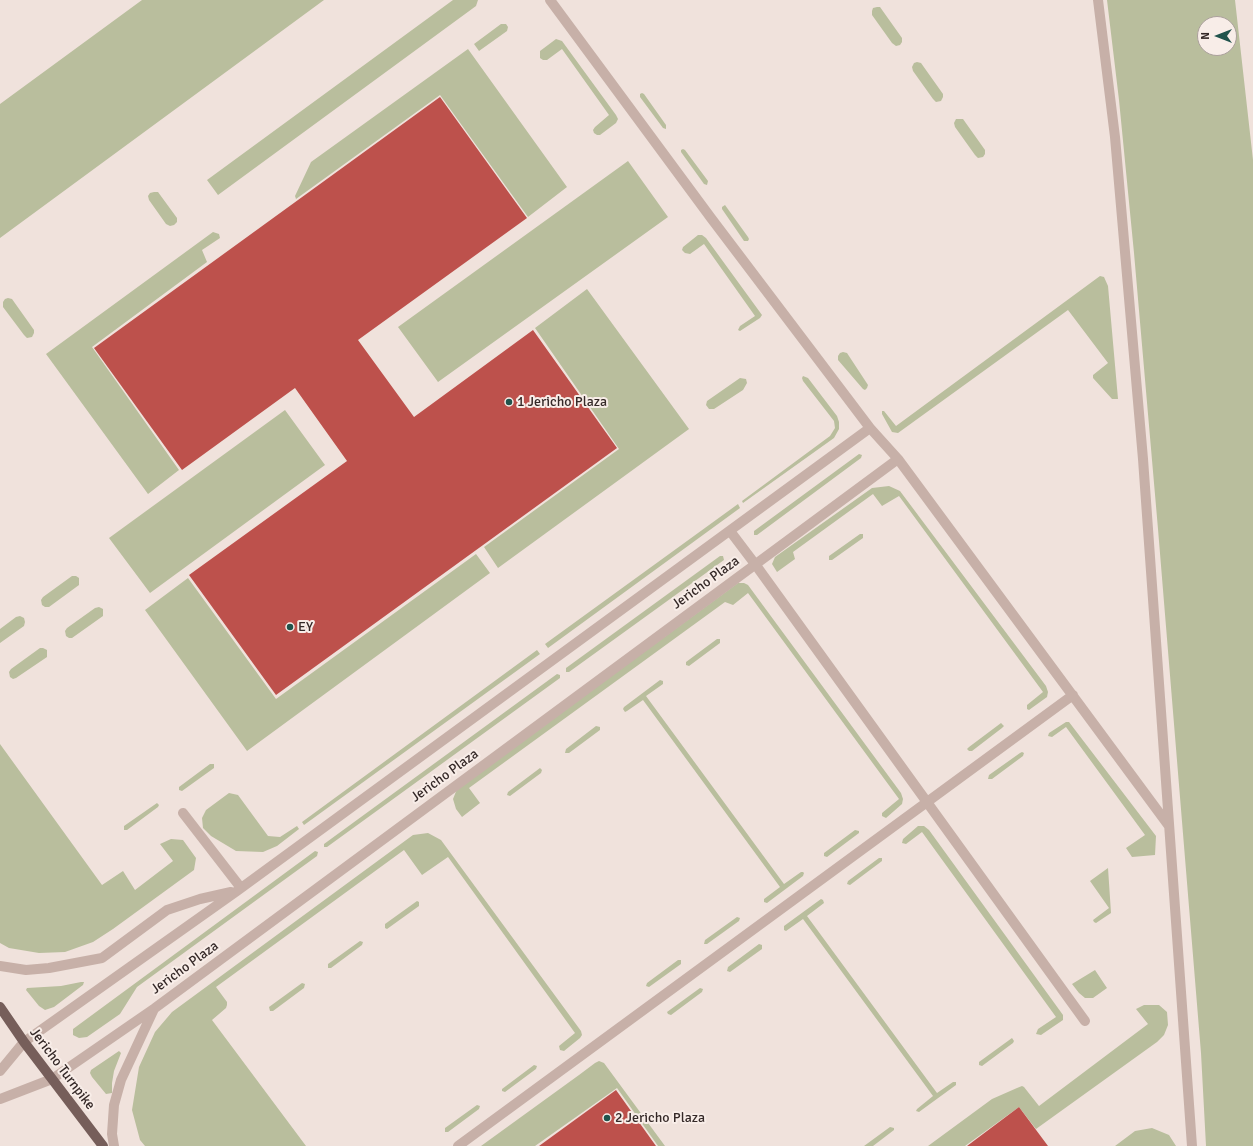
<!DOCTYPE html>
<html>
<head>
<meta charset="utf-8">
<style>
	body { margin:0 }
	#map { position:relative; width:1253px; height:1146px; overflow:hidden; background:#f0e2dc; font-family:Signika,sans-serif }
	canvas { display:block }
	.north { position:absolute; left:1197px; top:16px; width:40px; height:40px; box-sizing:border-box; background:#f8ede8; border:1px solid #aa9f9b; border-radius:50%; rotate:270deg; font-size:11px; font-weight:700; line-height:16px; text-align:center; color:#352928 }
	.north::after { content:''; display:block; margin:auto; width:14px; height:18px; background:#20534c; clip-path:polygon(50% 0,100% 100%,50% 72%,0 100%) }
</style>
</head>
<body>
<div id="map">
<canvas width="1253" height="1146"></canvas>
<div class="north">N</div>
</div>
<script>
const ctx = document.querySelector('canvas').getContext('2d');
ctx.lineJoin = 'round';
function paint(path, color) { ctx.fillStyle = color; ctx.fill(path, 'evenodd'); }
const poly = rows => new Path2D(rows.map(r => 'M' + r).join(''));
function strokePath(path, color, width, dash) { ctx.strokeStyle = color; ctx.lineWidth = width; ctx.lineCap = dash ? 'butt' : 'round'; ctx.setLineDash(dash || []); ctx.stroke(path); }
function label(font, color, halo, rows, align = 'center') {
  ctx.font = font + ' Signika,sans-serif'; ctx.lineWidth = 4; ctx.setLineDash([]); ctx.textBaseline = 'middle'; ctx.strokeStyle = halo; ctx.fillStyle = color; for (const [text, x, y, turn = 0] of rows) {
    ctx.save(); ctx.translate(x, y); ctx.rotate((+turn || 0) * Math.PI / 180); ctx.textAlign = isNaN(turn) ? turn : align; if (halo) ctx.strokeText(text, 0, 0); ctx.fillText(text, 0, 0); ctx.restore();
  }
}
paint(poly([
	[142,0,324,0,0,238,0,104],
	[453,0,478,0,476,6,218,195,207,180],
	[1107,0,1235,0,1253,160,1253,1146,1206,1146,1201,1053,1158,529,1134,253,1119,100],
	[1205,24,1229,24,1229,48,1205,48],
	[877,7,880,7,902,38,902,42,900,45,896,46,892,43,872,15,872,11,873,8],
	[501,24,506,24,508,27,507,31,479,51,474,44],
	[556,39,562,41,616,115,618,119,616,123,600,135,597,135,594,133,593,130,595,127,609,115,562,49,547,60,543,60,540,58,540,51],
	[468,49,567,187,528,217,440,95,296,199,295,196,311,162],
	[917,62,921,63,943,94,943,97,941,101,936,102,933,99,913,71,912,67,914,63],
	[642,93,644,94,666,125,666,129,663,128,640,97,640,94],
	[956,119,963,119,985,150,985,154,983,157,978,158,975,155,955,127,954,123],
	[683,149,685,150,708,181,707,185,704,184,681,152,681,150],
	[628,161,668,217,438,382,398,327],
	[154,192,158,192,177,218,177,222,174,225,170,226,166,224,149,200,148,196,150,193],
	[725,205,748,237,749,239,748,241,744,241,722,209,722,207],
	[213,232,219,234,220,238,202,250,207,262,92,347,179,470,148,494,46,354],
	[698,235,702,235,706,238,762,315,760,318,740,331,738,330,740,326,755,316,704,244,690,254,685,253,682,250,683,247],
	[1100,276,1104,277,1108,286,1118,399,1112,399,1093,378,1093,375,1108,363,1068,310,898,433,892,432,882,414,882,411,884,411,896,426],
	[587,289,689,429,498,568,484,547,619,449,535,328],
	[8,298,12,299,34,330,34,333,32,337,27,338,24,335,3,307,3,302,5,299],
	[843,352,847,353,868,385,867,388,865,390,863,389,838,360,838,356,840,353],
	[803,376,808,378,837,416,839,422,839,429,834,438,743,503,742,501,830,436,835,428,834,421,803,381,802,378],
	[740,378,746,379,747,383,743,390,714,409,709,409,706,405,707,401],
	[285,410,325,465,150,593,109,538],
	[859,454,862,455,861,458,757,535,754,535,754,531],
	[889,486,900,491,1046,686,1048,692,1047,697,1029,710,1027,709,1027,705,1043,692,899,496,882,506,873,494,793,552,795,559,777,572,772,564,775,557,872,488],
	[738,504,740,508,548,648,545,644],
	[860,534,863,534,863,538,832,560,829,560,829,556],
	[476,554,490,573,247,751,145,610,188,578,276,699],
	[720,556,723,556,724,560,569,672,566,672,566,668],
	[72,576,76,576,79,578,79,585,49,607,45,607,42,605,41,600,43,597],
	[738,583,744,583,748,585,901,793,903,799,902,804,886,818,882,816,882,813,899,799,748,593,733,605,725,602,469,788,480,803,462,817,456,809,453,799,457,789],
	[99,607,103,609,103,616,72,638,69,638,66,636,65,631,67,628,95,608],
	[20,616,24,618,25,622,24,626,0,643,0,629,16,617],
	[717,639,720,639,720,643,689,666,686,665,686,662],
	[40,648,43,648,47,650,47,657,16,678,13,679,10,677,9,672,11,669],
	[537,650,540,654,304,825,302,822],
	[557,674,560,675,560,678,327,847,324,847,324,844],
	[660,680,663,681,663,684,646,696,784,884,801,872,803,872,804,873,803,876,767,903,764,902,764,899,780,887,643,700,627,711,625,712,623,709,624,707],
	[1066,722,1069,722,1156,836,1155,855,1132,857,1126,848,1145,835,1066,727,1052,737,1048,736,1049,733],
	[1001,723,1004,726,1002,728,972,751,969,751,967,749,969,747],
	[596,726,600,727,600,730,569,753,565,753,566,749],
	[0,744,102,885,123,871,135,890,173,861,160,844,171,839,183,840,196,858,194,870,113,929,93,942,65,952,39,953,9,948,0,943],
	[1022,752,1024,753,1023,756,992,779,988,779,989,775,1020,753],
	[210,764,214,764,214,768,182,791,179,790,179,787],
	[540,768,542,770,541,773,510,796,507,795,508,792],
	[229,793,238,795,268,836,280,837,297,826,299,829,277,846,263,852,236,851,211,836,203,828,202,818,206,810],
	[157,803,159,805,158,807,127,830,124,830,124,826],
	[918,826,924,826,929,830,1063,1015,1063,1020,1041,1035,1036,1034,1038,1029,1056,1017,922,832,906,844,902,843,903,839],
	[855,830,859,831,859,833,827,857,824,856,824,853],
	[428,833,441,840,581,1031,582,1035,580,1038,564,1051,560,1050,559,1046,575,1033,448,857,422,875,404,850,216,987,227,1002,227,1005,226,1008,212,1020,306,1146,145,1146,140,1140,132,1110,139,1067,155,1032,172,1012,413,835],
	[315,851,318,852,317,856,137,987,120,1014,87,1037,79,1038,73,1035,73,1029],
	[879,858,882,858,882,861,850,885,847,884,848,881],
	[1108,868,1111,913,1096,923,1094,922,1093,920,1109,908,1090,881],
	[821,899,823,900,824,903,807,916,937,1093,953,1082,956,1082,956,1085,919,1112,916,1111,917,1109,933,1096,803,919,786,931,784,930,784,926],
	[417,901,419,902,419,906,387,929,385,928,385,924],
	[737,917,740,918,739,921,707,944,704,944,705,940],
	[360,941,363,942,362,945,331,968,328,968,328,964],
	[759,944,762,945,762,949,730,972,727,971,728,967],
	[678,960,681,960,681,964,649,987,646,986,647,983],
	[1095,970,1107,988,1093,998,1085,998,1079,993,1072,984],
	[81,982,84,982,83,985,54,1007,45,1010,39,1006,26,990,27,988,61,986],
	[302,983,305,984,304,988,273,1011,270,1011,269,1007],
	[700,988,703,989,702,992,671,1015,668,1014,667,1012],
	[1144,1005,1159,1005,1167,1012,1168,1025,1164,1035,1157,1042,1036,1129,1019,1107,965,1146,928,1146,992,1099,1017,1088,1022,1086,1024,1087,1039,1106,1148,1024,1136,1009],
	[1012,1038,1014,1041,1013,1043,982,1066,979,1065,979,1062],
	[119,1051,121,1053,114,1071,112,1083,112,1093,106,1094,92,1077,90,1073,91,1070],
	[599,1061,604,1063,665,1146,658,1146,617,1088,535,1146,481,1146,579,1075,595,1063],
	[534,1065,537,1066,536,1069,505,1092,502,1091,502,1089],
	[477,1105,480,1106,479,1109,448,1132,445,1132,445,1128],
	[890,1127,894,1128,894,1130,873,1146,864,1146],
	[1152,1128,1169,1135,1176,1146,1115,1146,1135,1131]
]), '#b9be9d');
paint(poly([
	[440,97,527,218,358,340,414,417,533,330,617,448,276,695,189,575,347,461,295,388,182,470,94,348],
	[616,1090,656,1146,539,1146],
	[1019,1107,1048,1146,967,1146]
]), '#bd514c');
strokePath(poly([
	[550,0,711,218,870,428,898,459,1169,826],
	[1098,0,1115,137,1143,459,1192,1146],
	[730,531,755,564,1085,1021],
	[183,813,241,888],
	[0,966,26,970,49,968,102,958,167,910,200,899,231,892],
	[0,1071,24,1042,237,891,870,428],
	[0,1099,52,1079,155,1008,898,459],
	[114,1146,112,1134,114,1105,121,1080,154,1009],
	[458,1146,1073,695]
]), '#c7b0a8', 10);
strokePath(poly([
	[0,1007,24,1042,103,1146]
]), '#765e5a', 10);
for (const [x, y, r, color] of [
	[509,402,4,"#20534c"],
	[290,627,4,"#20534c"],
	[607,1118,4,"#20534c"]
]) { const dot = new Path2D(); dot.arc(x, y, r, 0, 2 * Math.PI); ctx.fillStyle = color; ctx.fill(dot); strokePath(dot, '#f8ede8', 1.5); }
label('14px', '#352928', '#f8ede8', [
	["1 Jericho Plaza",517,402],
	["EY",298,627],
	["2 Jericho Plaza",615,1118]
], 'left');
label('14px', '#352928', '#f8ede8', [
	["Jericho Plaza",706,583,-36],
	["Jericho Plaza",445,776,-36],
	["Jericho Plaza",185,968,-36],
	["Jericho Turnpike",62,1069,53]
]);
</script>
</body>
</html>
